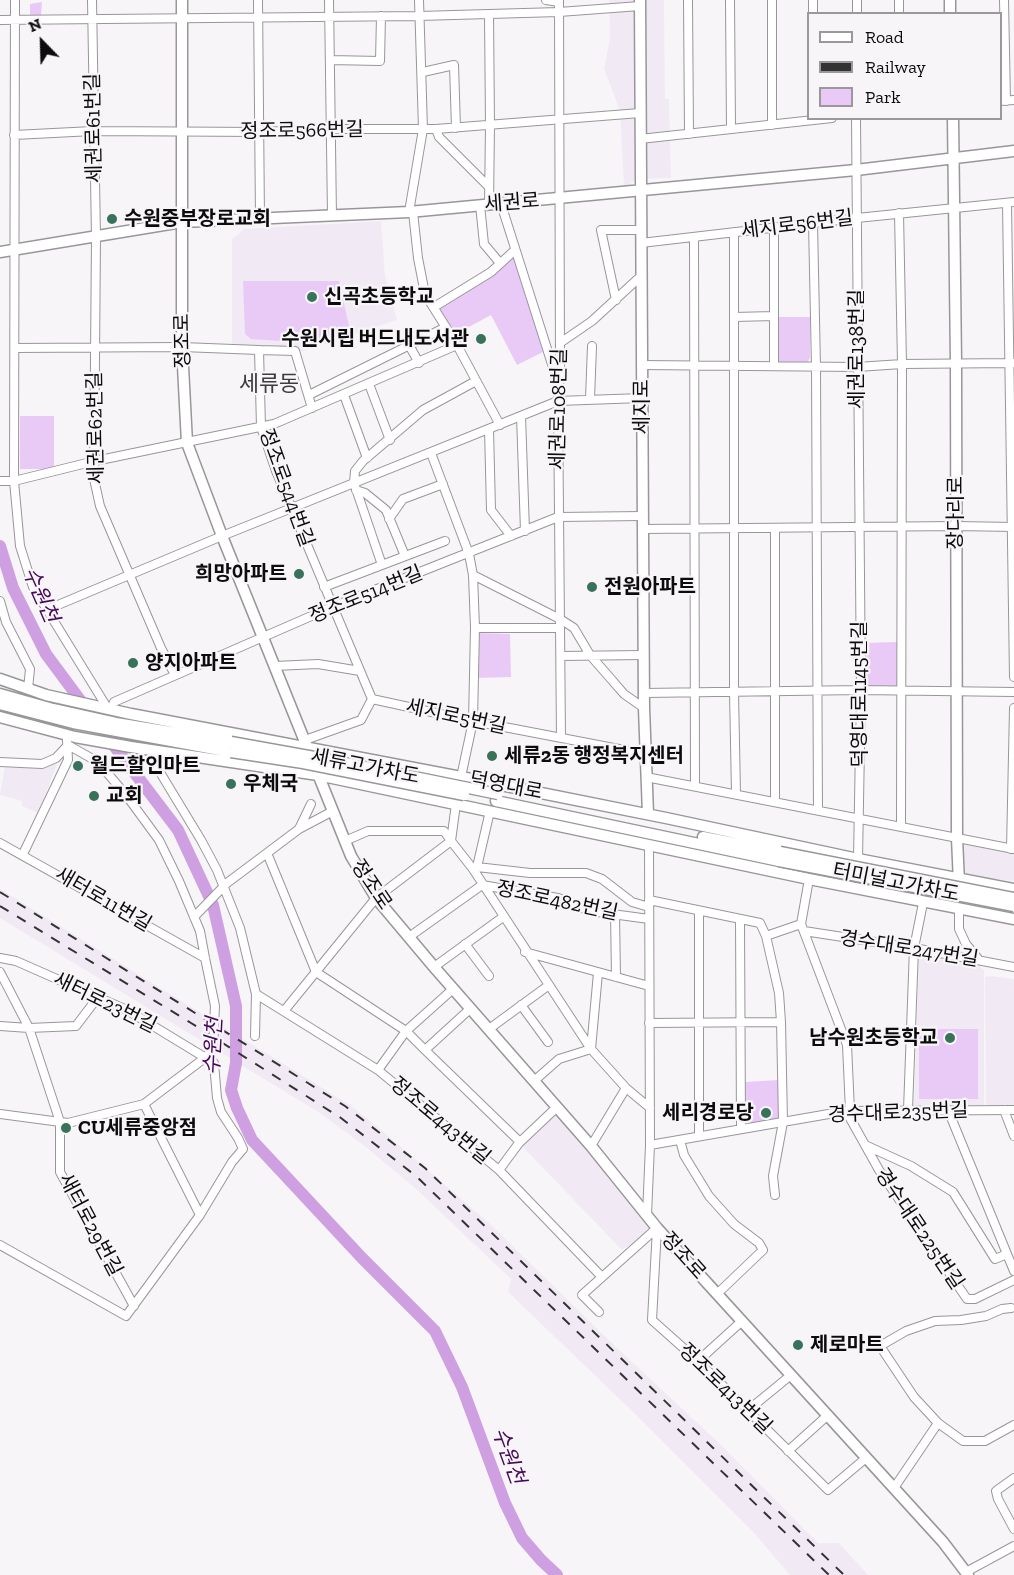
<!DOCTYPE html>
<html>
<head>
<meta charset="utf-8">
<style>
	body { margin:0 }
	#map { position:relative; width:1014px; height:1575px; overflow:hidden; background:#f8f5f9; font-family:"Zilla Slab",serif }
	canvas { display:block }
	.legend { position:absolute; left:807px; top:12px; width:195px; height:108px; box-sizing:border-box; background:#f8f5f9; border:2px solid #9a989b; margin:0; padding:8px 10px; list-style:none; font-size:18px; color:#0d0c0d }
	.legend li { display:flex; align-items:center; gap:12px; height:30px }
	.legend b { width:30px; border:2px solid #9a989b }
	.north { position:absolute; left:12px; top:12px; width:60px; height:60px; -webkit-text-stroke:4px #f8f5f9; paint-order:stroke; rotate:337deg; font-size:16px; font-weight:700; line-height:24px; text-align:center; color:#0d0c0d }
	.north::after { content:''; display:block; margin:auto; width:21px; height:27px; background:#0d0c0d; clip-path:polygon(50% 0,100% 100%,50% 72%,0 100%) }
</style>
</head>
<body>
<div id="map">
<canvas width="1014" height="1575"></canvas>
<ul class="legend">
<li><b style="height:8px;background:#fff"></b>Road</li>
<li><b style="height:8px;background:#343334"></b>Railway</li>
<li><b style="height:16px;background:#e9caf7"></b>Park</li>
</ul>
<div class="north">N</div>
</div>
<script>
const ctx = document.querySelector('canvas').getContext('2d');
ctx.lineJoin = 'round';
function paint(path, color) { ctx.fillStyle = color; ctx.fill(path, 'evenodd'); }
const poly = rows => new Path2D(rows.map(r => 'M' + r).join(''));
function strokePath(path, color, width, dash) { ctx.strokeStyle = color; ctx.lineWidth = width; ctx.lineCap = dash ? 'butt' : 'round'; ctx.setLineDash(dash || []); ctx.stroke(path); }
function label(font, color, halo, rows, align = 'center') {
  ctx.font = font + ' "Zilla Slab","Noto Sans KR",serif'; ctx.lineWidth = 4.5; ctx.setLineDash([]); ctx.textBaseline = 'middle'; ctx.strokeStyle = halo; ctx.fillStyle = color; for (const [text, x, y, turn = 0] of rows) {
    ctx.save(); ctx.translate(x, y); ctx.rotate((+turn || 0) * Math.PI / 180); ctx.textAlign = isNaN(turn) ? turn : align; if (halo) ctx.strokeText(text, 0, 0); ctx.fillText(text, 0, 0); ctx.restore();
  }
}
paint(poly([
	[609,0,664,0,665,99,669,99,671,178,636,179,624,189,620,111,604,69,610,38],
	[381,221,385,275,397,320,304,351,237,348,232,345,232,239,244,229],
	[59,759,38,813,22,806,22,801,0,795,5,766,23,765,39,768],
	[963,841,1014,851,1014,881,965,876],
	[0,889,308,1079,351,1106,386,1134,489,1223,616,1347,721,1445,818,1543,839,1543,868,1575,790,1575,755,1534,631,1410,508,1292,511,1279,416,1189,367,1148,320,1113,0,918],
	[919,954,978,964,984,971,984,1105,914,1105],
	[991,976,1014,979,1014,1105,986,1105,985,977],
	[557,1107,657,1228,622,1250,519,1143]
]), '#f1eaf5');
paint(poly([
	[42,2,41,16,30,16,30,4],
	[515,253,543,352,517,365,491,315,456,334,438,306],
	[243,281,339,281,349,326,337,335,310,343,251,339,245,334],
	[777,317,810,317,810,358,807,363,780,363,777,359],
	[20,416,54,416,54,469,20,469],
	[476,633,510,634,511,677,476,678],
	[898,642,899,685,895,688,868,689,864,686,863,643],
	[919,1029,978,1029,978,1099,919,1099],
	[779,1080,779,1120,746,1126,745,1082]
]), '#e9caf7');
strokePath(poly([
	[0,546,13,588,46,654,86,708],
	[96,722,178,830,213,905,236,1006,236,1063,231,1090,237,1108,252,1140,362,1258,435,1331,462,1387,505,1503,522,1538,541,1560,557,1575]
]), '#cea0e2', 12);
const street = poly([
	[15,0,14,481,20,546,33,587,108,709],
	[92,0,96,237,94,479,100,506,161,648,175,675],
	[258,0,260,219],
	[329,0,332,216],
	[546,0,559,2],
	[559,0,560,369,558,401,561,738],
	[688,0,689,134],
	[730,0,731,129],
	[813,0,813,14],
	[1004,0,1006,101],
	[489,14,490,126,489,205],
	[857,14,857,0],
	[899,14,899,0],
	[0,20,419,16,559,12,640,6],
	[330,60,380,61,381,16],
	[423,72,454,65,456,128],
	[1000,101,1014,100],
	[856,118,861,690,858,859],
	[772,125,772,0],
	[436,129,439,137,489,187],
	[14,135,93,131,261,132,330,129,436,129,640,113],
	[640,139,832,118],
	[1007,203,1014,677],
	[501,204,557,380],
	[480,205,484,244,500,263],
	[409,212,423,129,419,0],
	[413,212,418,258,425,294,457,345,500,425],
	[899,213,902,364,901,827],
	[813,223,816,367,818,810],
	[774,227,774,366],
	[734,232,734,692,736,793],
	[694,237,695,785],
	[641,243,857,218,1014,202],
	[616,300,601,230,641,230],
	[434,307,491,272,515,250],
	[734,317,774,316],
	[560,343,592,321,641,276],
	[409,345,419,363],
	[15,348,182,347,259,350,261,427,276,471,372,699,473,721,645,754],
	[259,350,295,351,312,408],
	[642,365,857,367,902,364,1013,363],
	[369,384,390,440],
	[309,395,446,327],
	[344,395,367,458],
	[590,399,592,346],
	[521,416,525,531],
	[489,429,491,510,511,536],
	[431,453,469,554,473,575,475,628,473,721,461,777],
	[0,481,14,481,95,461,274,424,457,345],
	[356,490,365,493,386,510,405,556],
	[389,519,403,499,443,484],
	[643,529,956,526,1014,527],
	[382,565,354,483,355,471,363,461,423,410,476,381],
	[473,575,560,619,574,628,590,655,611,679,624,694,644,708],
	[324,587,445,541],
	[0,601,6,622,30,669,28,689],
	[46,610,222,536,558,401,642,398],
	[475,628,560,628],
	[561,656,643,655],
	[275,666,318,664,360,671],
	[644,693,861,690,1014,692],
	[111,710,114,702,332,607,558,517,643,516],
	[305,740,361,720,372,699],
	[157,751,158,769,201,840,217,870,240,928,256,994,255,1036],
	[0,762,42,764,56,758,68,745],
	[646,777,1014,849],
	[775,801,775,528],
	[456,804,451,841,473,869,591,1049,626,1088,650,1108],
	[299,829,311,804],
	[0,843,205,958],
	[1011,849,1014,708],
	[267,853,316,972,406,1031,425,1050,471,1008],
	[23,854,68,760,67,740],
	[477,867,490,811],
	[473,869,477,867,530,873,586,873,602,879,632,902,649,907],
	[809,879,801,924,847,1045,850,1111],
	[649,900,760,923,766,936,801,924],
	[959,908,959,929,966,944,979,960],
	[615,914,616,977],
	[194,917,227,883,299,829,333,811],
	[740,919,741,1129],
	[804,931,914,948,1014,967],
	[766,936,779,993,781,1022,783,1122,773,1176,775,1195],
	[409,937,482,885,558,898,590,911,649,919],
	[465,944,489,976],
	[525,952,649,986],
	[0,958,16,961,127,1010,214,1063,217,1098,221,1112,238,1138,243,1149,232,1162,200,1215],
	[434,967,503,917],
	[0,972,29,1028,60,1122,60,1172,134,1306],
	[256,994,378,1070,499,1170,601,1276],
	[521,1005,548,1042],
	[284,1011,376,898,451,841,444,831,368,831,345,841],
	[649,1023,781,1022],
	[0,1026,29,1028,76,1026,98,997],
	[489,1029,549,985],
	[425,1050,520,1142],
	[378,1070,406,1031,453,989],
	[534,1081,559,1059,591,1049,598,973],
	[908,1110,914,948,923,903],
	[948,1110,1014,1271],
	[1004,1110,1014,1136],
	[846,1111,879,1170,967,1299,975,1299,1014,1280],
	[0,1114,68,1123,144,1104,206,1057,213,1049,215,1006,205,958,200,931,179,881,159,840,126,795,98,762,68,745],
	[699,1136,699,911],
	[680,1140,684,1155,709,1196,734,1224,759,1243,763,1250,717,1294],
	[650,1145,846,1111,1014,1110],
	[865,1145,911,1166,953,1192,995,1259,1007,1254],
	[591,1146,626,1088],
	[499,1170,519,1143,557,1107],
	[647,1215,650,1145,649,845],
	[657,1228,652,1320,698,1361,828,1490,866,1458],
	[0,1245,126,1316,200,1215,144,1104],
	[599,1312,582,1295,657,1228],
	[698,1361,742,1321],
	[747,1411,791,1375],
	[938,1423,914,1397,880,1346,906,1331,935,1321,961,1320,986,1316,1002,1309,1011,1308],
	[788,1451,828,1415],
	[1014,1478,996,1491,998,1499,1014,1529],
	[894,1488,938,1423,963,1441,985,1441,1014,1425],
	[966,1572,1014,1546]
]);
const secondary = poly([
	[182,0,182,347,187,443,222,536,351,856,376,898,434,967,591,1146,657,1228,943,1542,968,1575],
	[640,0,644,708,648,814],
	[950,0,950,14],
	[953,118,956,363,957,838,959,883],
	[0,252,182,222,409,212,856,170,1014,151],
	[0,679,46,695,131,714,461,777,666,818,858,859,1014,889],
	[0,694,53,709,116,723,231,742],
	[0,704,73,723,231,752],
	[0,717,75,737,131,747,318,775,809,879,1014,919],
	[496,801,779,861],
	[703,837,780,852]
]);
strokePath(street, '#99969a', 10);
strokePath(secondary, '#99969a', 13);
strokePath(street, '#fff', 8);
strokePath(secondary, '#fff', 10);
strokePath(poly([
	[0,892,345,1106,425,1168,844,1575],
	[0,906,191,1023,341,1118,416,1176,829,1575]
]), '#343334', 2, [10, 10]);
const secondaryBridge = poly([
	[231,742,331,760,498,794],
	[231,752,303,763,464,795],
	[780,852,1014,898],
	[779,861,1014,906]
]);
strokePath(secondaryBridge, '#99969a', 13, []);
strokePath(secondaryBridge, '#fff', 10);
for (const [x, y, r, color] of [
	[112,219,6,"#38725b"],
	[312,297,6,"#38725b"],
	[481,339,6,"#38725b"],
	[299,574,6,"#38725b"],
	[592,587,6,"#38725b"],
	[133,663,6,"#38725b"],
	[492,756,6,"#38725b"],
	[78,766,6,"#38725b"],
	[231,784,6,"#38725b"],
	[94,796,6,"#38725b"],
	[950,1038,6,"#38725b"],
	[766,1113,6,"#38725b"],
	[66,1128,6,"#38725b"],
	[798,1345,6,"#38725b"]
]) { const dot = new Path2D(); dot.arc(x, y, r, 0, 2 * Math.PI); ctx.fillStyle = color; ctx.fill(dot); strokePath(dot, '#f8f5f9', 2); }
label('20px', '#0d0c0d', '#f8f5f9', [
	["세권로61번길",94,128,-91],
	["정조로566번길",302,131,-1],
	["세권로",512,203,-4],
	["세지로56번길",797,225,-7],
	["정조로",183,341,-91],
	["세권로138번길",857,349,-90],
	["세지로",642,407,-90],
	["세권로108번길",559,409,-89],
	["세권로62번길",96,428,-91],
	["정조로544번길",286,488,70],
	["장다리로",956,513,-90],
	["정조로514번길",366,595,-22],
	["덕영대로1145번길",860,694,-90],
	["세지로5번길",456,717,12],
	["세류고가차도",365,767,11],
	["덕영대로",506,786,11],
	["터미널고가차도",896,883,11],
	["정조로",371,885,56],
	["새터로11번길",103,900,30],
	["정조로482번길",557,901,12],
	["경수대로247번길",909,949,9],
	["새터로23번길",105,1003,26],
	["경수대로235번길",898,1113,-2],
	["정조로443번길",440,1121,40],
	["새터로29번길",90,1225,62],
	["경수대로225번길",919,1229,56],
	["정조로",683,1256,48],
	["정조로413번길",725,1389,44]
]);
label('bold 20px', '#0d0c0d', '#f8f5f9', [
	["수원중부장로교회",124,219],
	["신곡초등학교",324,297],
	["수원시립 버드내도서관",469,339,"right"],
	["희망아파트",287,574,"right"],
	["전원아파트",604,587],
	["양지아파트",145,663],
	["세류2동 행정복지센터",504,756],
	["월드할인마트",90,766],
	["우체국",243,784],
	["교회",106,796],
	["남수원초등학교",938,1038,"right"],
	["세리경로당",754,1113,"right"],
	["CU세류중앙점",78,1128],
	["제로마트",810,1345]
], 'left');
label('italic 21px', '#440858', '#f8f5f9', [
	["수원천",40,595,66],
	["수원천",214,1046,-87],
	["수원천",508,1456,70]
]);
label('22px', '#3e3c3f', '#f8f5f9', [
	["세류동",269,385]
]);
</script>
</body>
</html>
